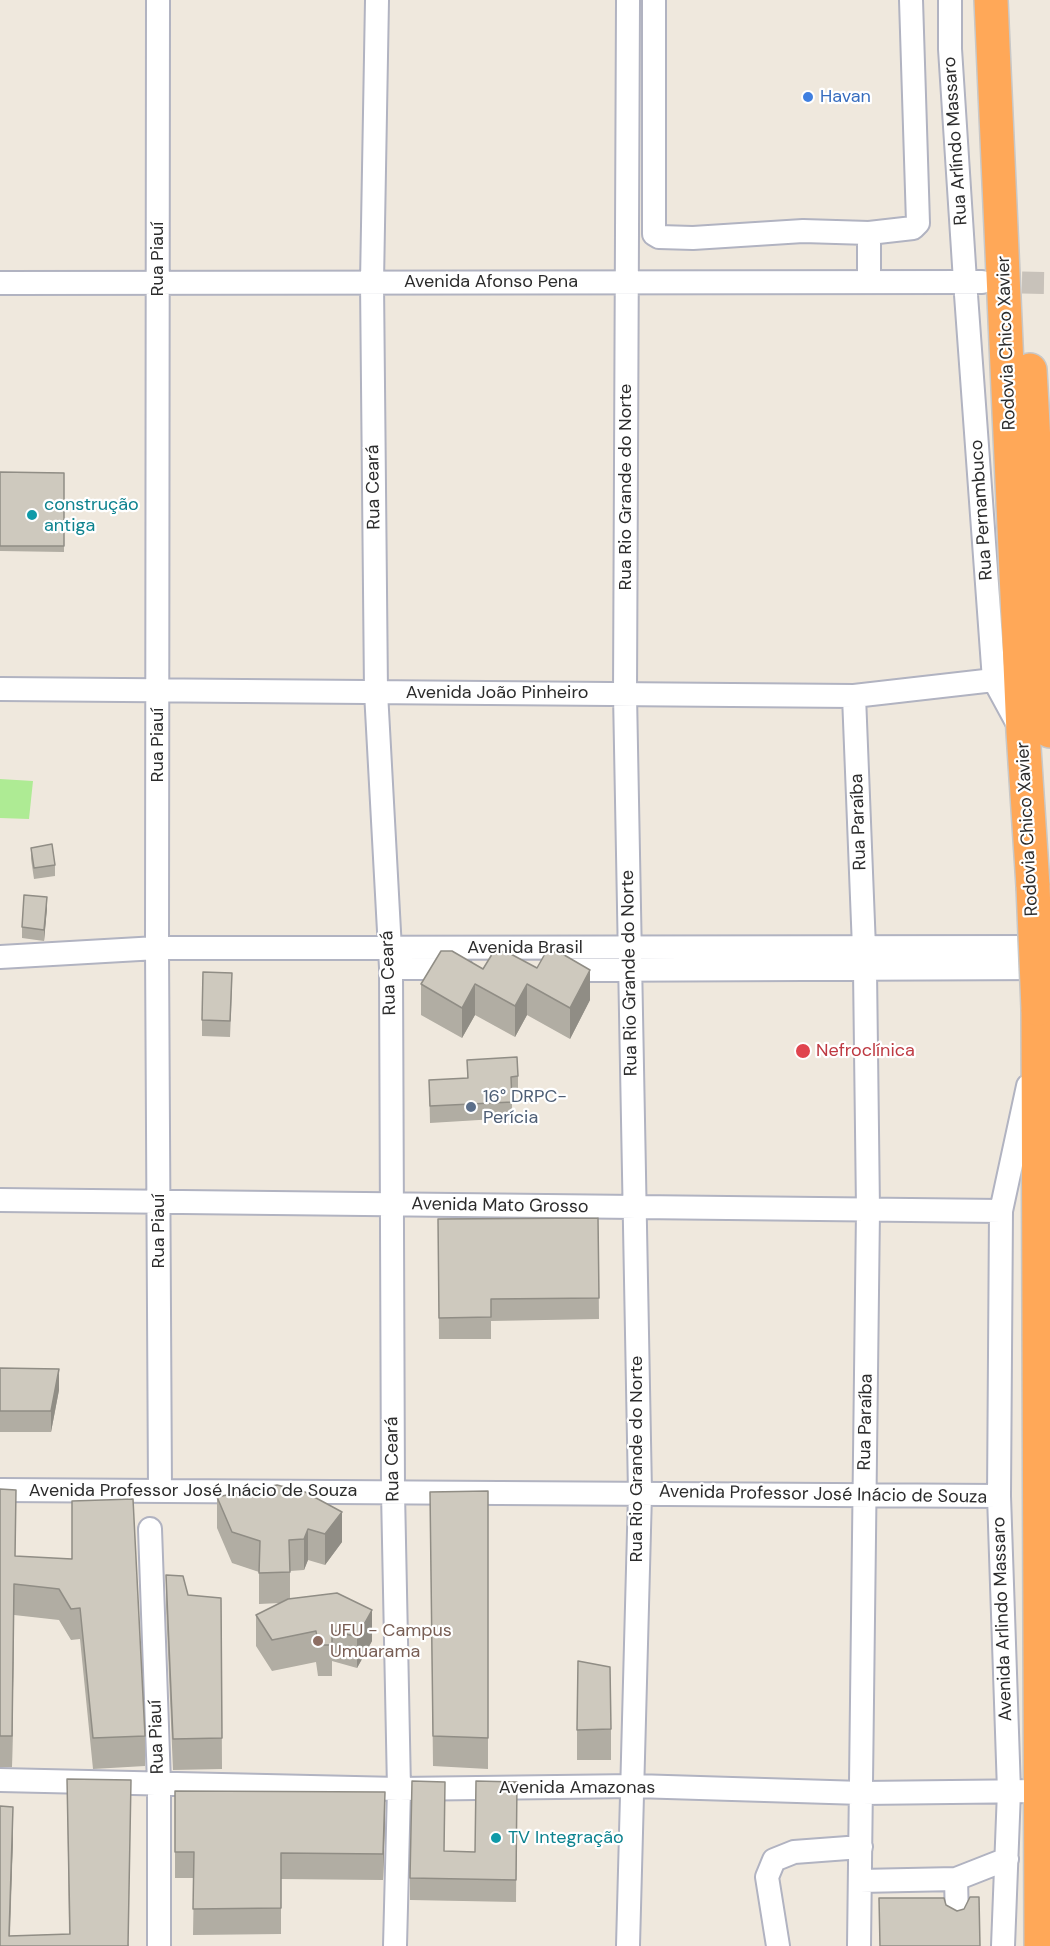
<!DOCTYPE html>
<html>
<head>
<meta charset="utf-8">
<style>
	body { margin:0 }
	canvas { display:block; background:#efe8dd }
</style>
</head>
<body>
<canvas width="1050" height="1946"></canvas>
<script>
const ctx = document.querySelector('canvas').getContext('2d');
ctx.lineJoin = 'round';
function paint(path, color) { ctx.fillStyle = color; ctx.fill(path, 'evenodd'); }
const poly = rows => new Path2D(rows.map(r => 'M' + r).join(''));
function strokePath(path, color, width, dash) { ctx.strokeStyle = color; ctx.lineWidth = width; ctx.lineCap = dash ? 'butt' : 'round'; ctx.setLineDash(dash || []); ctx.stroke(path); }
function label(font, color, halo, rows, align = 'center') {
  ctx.font = font + ' "DM Sans",sans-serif'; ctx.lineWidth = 4.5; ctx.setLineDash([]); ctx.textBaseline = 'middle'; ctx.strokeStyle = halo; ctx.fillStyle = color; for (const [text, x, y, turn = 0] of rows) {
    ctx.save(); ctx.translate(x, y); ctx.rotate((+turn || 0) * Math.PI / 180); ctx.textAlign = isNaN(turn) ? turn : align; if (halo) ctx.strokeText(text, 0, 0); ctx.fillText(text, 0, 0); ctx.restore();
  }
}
paint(poly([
	[0,779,33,781,29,819,0,818]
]), '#aeeb94');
strokePath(poly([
	[989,282,1050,283]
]), '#c8c2ba', 22, [22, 11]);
const minor = poly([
	[158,0,157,948,160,1490],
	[377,0,372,282,376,692,391,968,393,1492,399,1789,395,1946],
	[654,0,654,234,659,237,693,238,803,231,869,233],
	[950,0,950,49,965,281,994,680,1019,726],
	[869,281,869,233,913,228,918,223,911,0],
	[0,283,982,282],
	[0,689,854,696,994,680],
	[854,696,864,948],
	[0,957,157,948,1049,947],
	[391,968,461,968],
	[560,970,1049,968],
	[0,1200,1001,1211],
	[0,1490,999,1496],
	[150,1529,159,1783,159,1946],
	[0,1780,399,1789,635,1786,862,1793,1040,1791],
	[860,1881,956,1879],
	[957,1919,956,1879,1007,1859],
	[628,1946,640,1493,625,694,628,0],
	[778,1946,767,1877,774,1860,794,1852,861,1847],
	[859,1946,868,1210,865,970],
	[1003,1946,1009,1791,999,1496,1001,1211,1028,1086]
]);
const highway = poly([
	[991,0,1023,732,1033,886],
	[1030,370,1050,731],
	[1038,1009,1041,1946]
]);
strokePath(minor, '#b1b3c1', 26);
strokePath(highway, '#c8c8c8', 36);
strokePath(minor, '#fff', 22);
strokePath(highway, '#ffa858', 33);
const highwayBridge = poly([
	[1033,886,1038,1009]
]);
strokePath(highwayBridge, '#c8c8c8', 36, []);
strokePath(highwayBridge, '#ffa858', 33);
paint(poly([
	[0,472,64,473,64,552,0,551],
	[31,848,55,865,55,876,34,879,31,859],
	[47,908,44,941,22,938,22,927],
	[483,969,590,1000,570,1039,527,1015,515,1037,475,1015,462,1038,421,1015,421,984],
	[232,990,230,1037,202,1036,202,1020],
	[467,1060,518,1076,518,1092,512,1093,512,1118,430,1123,429,1080,467,1078],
	[598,1218,599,1319,491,1321,491,1339,439,1339,438,1219],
	[0,1368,59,1390,51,1432,0,1432],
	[277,1485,342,1542,325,1565,308,1560,304,1570,290,1571,290,1599,372,1641,357,1668,332,1661,332,1676,318,1676,316,1662,272,1671,256,1646,256,1615,280,1603,259,1604,259,1572,232,1563,217,1528,217,1497],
	[0,1489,15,1556,72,1559,145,1736,145,1766,93,1769,80,1639,71,1640,59,1620,14,1615,12,1767,0,1767],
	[488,1491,488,1769,433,1766,430,1492],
	[166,1575,188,1595,221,1598,222,1769,173,1770,166,1606],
	[611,1729,611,1760,577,1760,577,1730],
	[67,1779,129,1946,0,1946,13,1838,10,1936,69,1934],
	[517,1782,516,1902,410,1900,410,1878,444,1851,475,1852],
	[175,1791,385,1818,383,1880,281,1879,281,1934,193,1935,194,1878,175,1878]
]), '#b1ada3');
paint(poly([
	[47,897,47,908,44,941,44,930],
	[590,970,590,1000,570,1039,570,1008],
	[475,984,475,1015,462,1038,462,1008],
	[527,984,527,1015,515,1037,515,1006],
	[59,1369,59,1390,51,1432,51,1411],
	[342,1512,342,1542,325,1565,325,1534],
	[308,1529,308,1560,304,1570,304,1539],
	[14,1584,14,1615,12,1767,12,1736],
	[372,1610,372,1641,357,1668,357,1637],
	[385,1792,385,1818,383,1880,383,1854],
	[13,1807,13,1838,9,1946]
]), '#908d85');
const building = poly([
	[0,472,64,473,64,546,0,546,0,472],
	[52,844,55,865,34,868,31,848,52,844],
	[24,895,47,897,44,930,22,927,24,895],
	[441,951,452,951,483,969,494,951,507,952,537,968,546,952,559,952,590,970,570,1008,527,984,515,1006,475,984,462,1008,421,984,441,951],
	[203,972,232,973,230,1021,202,1020,203,972],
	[517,1057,518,1076,511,1077,512,1102,430,1106,429,1080,468,1078,467,1060,517,1057],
	[598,1218,599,1298,491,1299,491,1317,439,1318,438,1219,598,1218],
	[0,1368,59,1369,51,1411,0,1411,0,1368],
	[277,1485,305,1492,342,1512,325,1534,308,1529,304,1539,289,1540,290,1572,259,1573,260,1541,232,1532,217,1497,277,1485],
	[0,1489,16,1490,15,1556,72,1559,72,1501,133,1499,145,1736,93,1738,80,1608,71,1609,59,1589,14,1584,12,1736,0,1736,0,1489],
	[488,1491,488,1738,433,1736,430,1492,488,1491],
	[166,1575,183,1576,188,1595,221,1598,222,1738,173,1739,166,1575],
	[337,1593,372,1610,357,1637,332,1630,332,1645,318,1645,316,1631,272,1640,256,1615,288,1599,337,1593],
	[578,1661,610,1667,611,1729,577,1730,578,1661],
	[67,1779,131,1780,128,1946,0,1946,0,1806,13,1807,9,1936,70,1934,67,1779],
	[412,1781,445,1782,444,1851,475,1852,476,1781,517,1782,516,1880,410,1878,412,1781],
	[175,1791,385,1792,383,1854,281,1853,281,1908,193,1909,194,1852,175,1852,175,1791],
	[970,1897,979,1897,980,1946,880,1946,879,1898,944,1898,946,1905,957,1911,964,1909,970,1897]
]);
paint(building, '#cec9be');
strokePath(building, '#908d85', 1.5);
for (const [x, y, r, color] of [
	[808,97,6,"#3f7fe0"],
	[32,515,6,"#0f9aa8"],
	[803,1051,8,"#e0444e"],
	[471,1107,6,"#5c6f8a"],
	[318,1641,6,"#8d6e63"],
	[496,1838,6,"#0f9aa8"]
]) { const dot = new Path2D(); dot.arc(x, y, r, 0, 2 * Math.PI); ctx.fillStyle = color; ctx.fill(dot); strokePath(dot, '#fff', 2); }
label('18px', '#366cbe', '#fff', [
	["Havan",820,97]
], 'left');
label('18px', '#2c2c2c', '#fff', [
	["Rua Arlíndo Massaro",956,141,-94],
	["Rua Piauí",158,259,-90],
	["Avenida Afonso Pena",491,282],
	["Rodovia Chico Xavier",1007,343,-92],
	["Rua Ceará",374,487,-91],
	["Rua Rio Grande do Norte",626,487,-90],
	["Rua Pernambuco",982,510,-94],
	["Avenida João Pinheiro",497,693],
	["Rua Piauí",158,745,-90],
	["Rua Paraíba",859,822,-92],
	["Rodovia Chico Xavier",1028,829,-93],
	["Avenida Brasil",525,948],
	["Rua Ceará",389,973,-92],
	["Rua Rio Grande do Norte",630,973,-91],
	["Avenida Mato Grosso",500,1206,1],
	["Rua Piauí",159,1231,-90],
	["Rua Paraíba",866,1422,-89],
	["Rua Ceará",393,1459,-91],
	["Rua Rio Grande do Norte",637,1459,-90],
	["Avenida Professor José Inácio de Souza",193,1491],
	["Avenida Professor José Inácio de Souza",823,1495,1],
	["Avenida Arlindo Massaro",1003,1619,-92],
	["Rua Piauí",157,1737,-92],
	["Avenida Amazonas",577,1788]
]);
label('18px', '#0d838f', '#fff', [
	["construção",44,505],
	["antiga",44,526],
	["TV Integração",508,1838]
], 'left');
label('18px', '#be3a42', '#fff', [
	["Nefroclínica",816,1051]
], 'left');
label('18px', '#4e5e75', '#fff', [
	["16° DRPC-",483,1097],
	["Perícia",483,1118]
], 'left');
label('18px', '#785e54', '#fff', [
	["UFU - Campus",330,1631],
	["Umuarama",330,1652]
], 'left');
</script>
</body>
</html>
